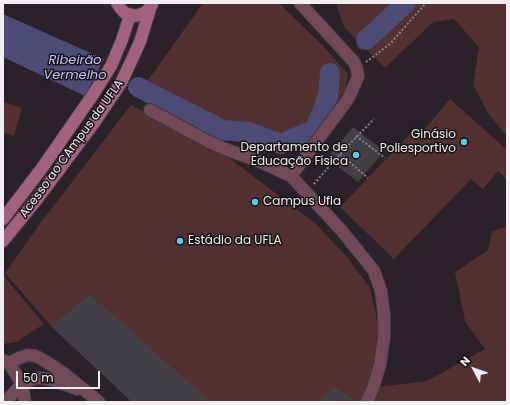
<!DOCTYPE html>
<html>
<head>
<meta charset="utf-8">
<style>
	body { margin:0 }
	#map { position:relative; width:510px; height:405px; overflow:hidden; background:#1f1b1e; font-family:Poppins,sans-serif }
	canvas { display:block }
	.frame { position:absolute; inset:0; border:4px solid #f2eef1; pointer-events:none }
	.north { position:absolute; left:454px; top:349px; width:40px; height:40px; -webkit-text-stroke:3px #161215; paint-order:stroke; rotate:311deg; font-size:11px; font-weight:700; line-height:16px; text-align:center; color:#f2eef1 }
	.north::after { content:''; display:block; margin:auto; width:14px; height:18px; background:#f2eef1; clip-path:polygon(50% 0,100% 100%,50% 72%,0 100%) }
	.scale { position:absolute; left:16px; top:371px; width:84px; height:18px; box-sizing:border-box; border:2px solid #f2eef1; border-top:0; padding-left:5px; font-size:12px; line-height:14px; white-space:nowrap; color:#f2eef1; -webkit-text-stroke:3px #161215; paint-order:stroke }
</style>
</head>
<body>
<div id="map">
<canvas width="510" height="405"></canvas>
<div class="frame"></div>
<div class="north">N</div>
<div class="scale">50 m</div>
</div>
<script>
const ctx = document.querySelector('canvas').getContext('2d');
ctx.lineJoin = 'round';
function paint(path, color) { ctx.fillStyle = color; ctx.fill(path, 'evenodd'); }
const poly = rows => new Path2D(rows.map(r => 'M' + r).join(''));
function strokePath(path, color, width, dash) { ctx.strokeStyle = color; ctx.lineWidth = width; ctx.lineCap = dash ? 'butt' : 'round'; ctx.setLineDash(dash || []); ctx.stroke(path); }
function label(font, color, halo, rows, align = 'center') {
  ctx.font = font + ' Poppins,sans-serif'; ctx.lineWidth = 3; ctx.setLineDash([]); ctx.textBaseline = 'middle'; ctx.strokeStyle = halo; ctx.fillStyle = color; for (const [text, x, y, turn = 0] of rows) {
    ctx.save(); ctx.translate(x, y); ctx.rotate((+turn || 0) * Math.PI / 180); ctx.textAlign = isNaN(turn) ? turn : align; if (halo) ctx.strokeText(text, 0, 0); ctx.fillText(text, 0, 0); ctx.restore();
  }
}
paint(poly([
	[3,3,507,3,507,402,3,402]
]), '#2b2129');
paint(poly([
	[203,3,279,3,324,47,348,74,345,90,316,130,297,145,282,146,220,140,141,90],
	[336,3,507,3,507,137,487,111,473,85,479,47,454,19,433,22,385,68,367,50,357,49,359,42,344,27],
	[450,99,507,150,507,179,498,171,483,189,471,179,394,259,340,207,416,128,421,133],
	[3,102,22,108,14,136,3,132],
	[131,105,228,157,315,223,347,257,370,288,379,329,376,367,362,402,132,402,51,326,5,273,39,225],
	[507,227,507,402,366,402,378,387,427,381,485,349,465,321,455,272,488,250,492,231],
	[3,275,44,324,16,342,3,344]
]), '#533032');
paint(poly([
	[3,14,104,59,85,96,3,57]
]), '#4e4b77');
strokePath(poly([
	[366,40,406,3],
	[138,87,223,130,248,132,281,144,315,129,328,96,330,73]
]), '#4e4b77', 20);
paint(poly([
	[353,127,384,151,358,182,327,158],
	[90,295,197,390,211,402,132,402,51,326],
	[334,387,358,402,319,402]
]), '#434045');
const street = poly([
	[150,110,211,143,233,152,258,161,291,176,342,231,374,271,381,291,384,315,384,337,380,365,374,385,367,402],
	[291,176,348,99,358,77,357,69,354,62,300,3],
	[3,360,9,363,22,384,25,402],
	[9,363,19,358,28,355,36,356,45,361,62,372,99,402],
	[5,402,22,384,33,379,42,378,52,380,77,389]
]);
const secondary = poly([
	[117,3,121,9,125,13,136,16,146,12,152,5],
	[3,219,42,168,92,96,111,66,122,40,130,15],
	[3,241,38,198,94,123,121,83,140,42,150,9]
]);
strokePath(street, '#3d393c', 14);
strokePath(secondary, '#3d393c', 14);
strokePath(poly([
	[366,62,390,44,426,3],
	[356,136,385,158],
	[340,154,368,178],
	[314,184,340,154,374,119]
]), '#868285', 2, [2, 2]);
strokePath(street, '#714959', 12);
strokePath(secondary, '#a2617c', 12);
for (const [x, y, r, color] of [
	[464,142,4,"#5bc8e7"],
	[356,155,4,"#5bc8e7"],
	[255,202,4,"#5bc8e7"],
	[180,241,4,"#5bc8e7"]
]) { const dot = new Path2D(); dot.arc(x, y, r, 0, 2 * Math.PI); ctx.fillStyle = color; ctx.fill(dot); strokePath(dot, '#161215', 1.5); }
label('12px', '#f2eef1', '#161215', [
	["Ginásio",456,135],
	["Poliesportivo",456,149],
	["Departamento de",348,148],
	["Educação Física",348,162],
	["Campus Ufla",263,202,"left"],
	["Estádio da UFLA",188,241,"left"]
], 'right');
label('12px', '#f2eef1', '#161215', [
	["Acesso ao CAmpus da UFLA",72,149,-54]
]);
label('italic 13px', '#c4c1fd', '#161215', [
	["Ribeirão",75,61],
	["Vermelho",75,76]
]);
</script>
</body>
</html>
